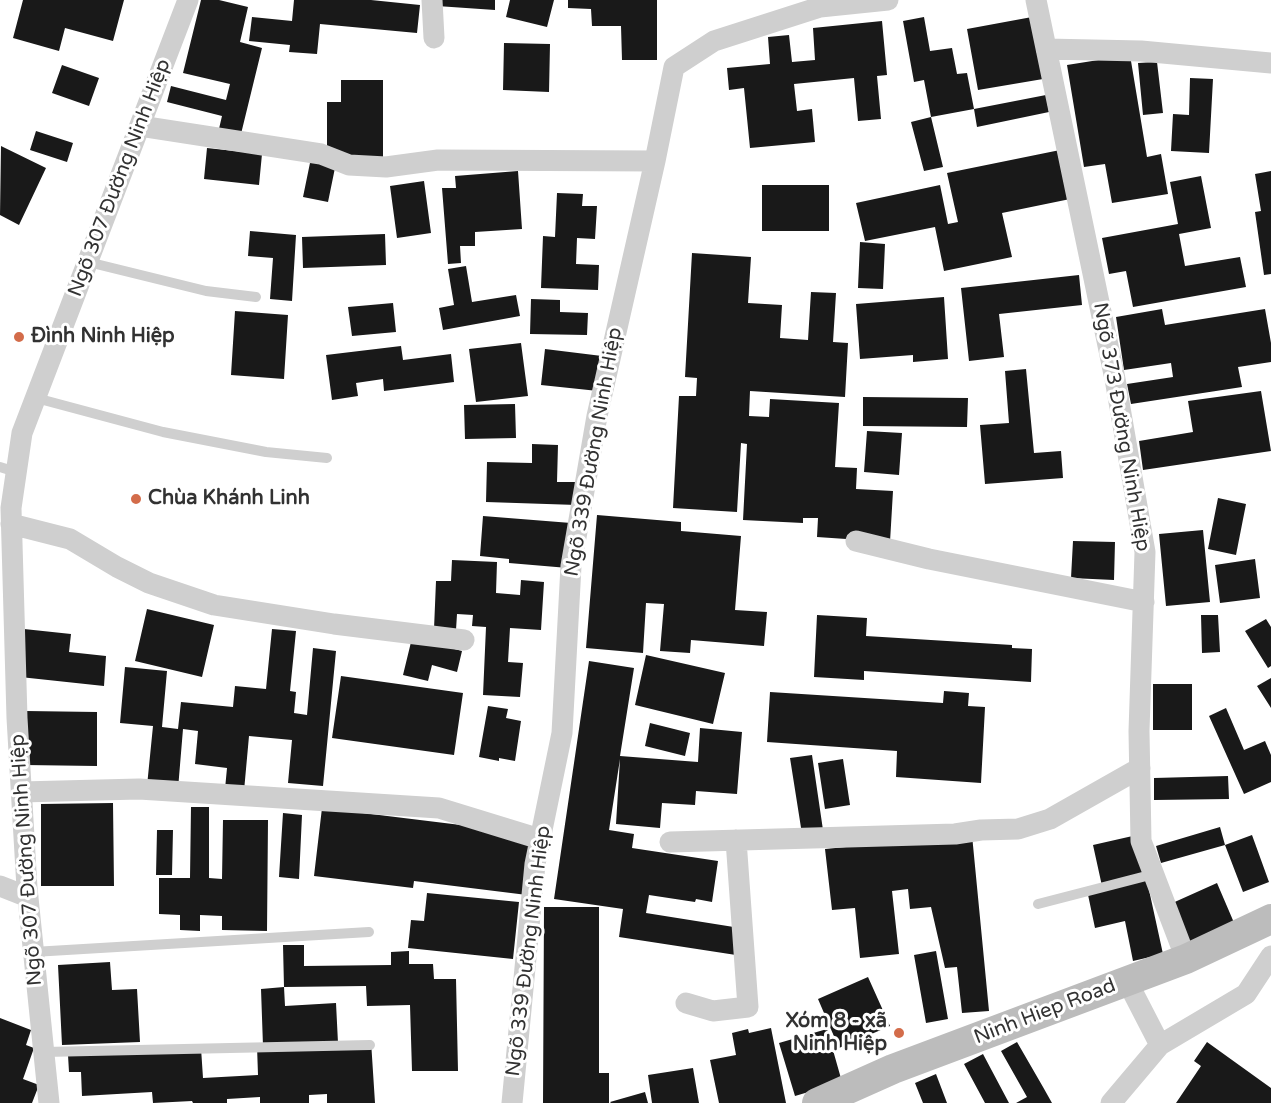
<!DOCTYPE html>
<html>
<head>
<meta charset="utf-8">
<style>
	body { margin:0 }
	canvas { display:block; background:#fff }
</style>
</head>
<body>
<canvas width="1271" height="1103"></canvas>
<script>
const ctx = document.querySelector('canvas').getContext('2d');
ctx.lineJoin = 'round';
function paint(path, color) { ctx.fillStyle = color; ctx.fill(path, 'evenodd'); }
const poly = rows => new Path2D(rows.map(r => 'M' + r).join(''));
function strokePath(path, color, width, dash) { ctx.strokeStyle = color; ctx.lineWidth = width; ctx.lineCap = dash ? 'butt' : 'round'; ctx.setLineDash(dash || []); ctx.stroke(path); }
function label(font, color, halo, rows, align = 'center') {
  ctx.font = font + ' "Varela Round",sans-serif'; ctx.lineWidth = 6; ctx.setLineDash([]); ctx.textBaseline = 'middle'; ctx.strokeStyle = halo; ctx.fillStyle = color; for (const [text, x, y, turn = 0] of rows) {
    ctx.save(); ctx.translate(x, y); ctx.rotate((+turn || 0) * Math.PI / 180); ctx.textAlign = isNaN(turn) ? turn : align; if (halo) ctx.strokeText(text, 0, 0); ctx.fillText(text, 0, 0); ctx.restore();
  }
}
paint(poly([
	[23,0,124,0,113,41,65,28,59,51,13,38],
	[201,0,219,0,248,7,240,42,262,48,240,138,218,133,222,116,167,102,171,86,226,100,230,84,183,73],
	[294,0,371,0,420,5,417,33,320,24,317,54,289,52,290,45,249,41,252,17,292,21],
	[437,0,495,0,495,10,437,6],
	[510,0,554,0,547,27,506,17],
	[568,0,657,0,657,60,622,60,621,26,592,26,591,9,568,8],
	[924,17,930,51,952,48,957,74,967,73,974,109,931,117,924,80,914,82,903,21],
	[1032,17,1043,79,978,90,967,29],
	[882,21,887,75,877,76,881,119,858,121,854,78,794,84,797,111,812,109,815,142,750,148,744,88,729,90,727,68,770,64,768,37,789,35,792,62,815,60,813,28],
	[504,43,550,44,549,92,503,90],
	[1130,55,1147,157,1161,154,1168,194,1112,203,1105,164,1084,167,1067,65],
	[1157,62,1163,113,1143,115,1138,63],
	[62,65,99,78,89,106,52,93],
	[1190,78,1213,79,1209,153,1171,151,1173,114,1189,115],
	[341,80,383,80,383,161,327,154,327,102,341,102],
	[1046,95,1049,112,977,127,974,109],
	[931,117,943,167,924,171,911,122],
	[36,131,73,143,67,162,30,150],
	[1,146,46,168,19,225,0,215],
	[207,148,262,154,259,185,204,179],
	[1065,149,1075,198,1002,213,1012,257,944,271,935,227,865,241,856,203,940,185,948,224,958,222,947,173],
	[311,158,336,163,328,202,303,197],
	[518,171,522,229,475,232,475,246,460,246,461,263,448,264,442,188,456,188,455,176],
	[1271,171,1271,274,1264,275,1255,212,1261,211,1255,174],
	[1201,176,1211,228,1179,234,1185,266,1240,257,1246,287,1133,307,1126,271,1109,274,1102,238,1178,224,1170,182],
	[424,181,431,233,397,238,390,186],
	[762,185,829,185,829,231,762,231],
	[557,193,583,194,582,206,597,206,595,239,577,238,576,264,599,265,598,290,541,288,543,236,555,237],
	[250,231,296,235,292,301,270,299,273,258,248,256],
	[385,234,386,265,303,268,302,237],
	[860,242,885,244,883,289,858,288],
	[692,253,751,257,748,303,782,305,780,338,808,340,811,292,836,293,833,342,848,343,845,397,750,391,749,416,769,417,770,399,839,403,835,467,857,468,856,489,893,491,890,542,817,537,818,518,803,518,803,523,743,520,747,444,741,443,737,512,673,508,679,396,696,396,697,378,685,377],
	[466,266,472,302,516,295,520,316,443,330,439,308,454,305,448,269],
	[1079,275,1082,305,999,314,1004,357,969,361,961,288],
	[944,297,948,359,913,362,913,355,860,359,856,304],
	[531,299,560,300,560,312,588,313,587,335,530,334],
	[393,303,396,332,352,336,348,307],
	[1162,309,1165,325,1265,309,1271,343,1271,362,1238,367,1242,387,1131,404,1127,384,1173,377,1171,363,1124,370,1116,317],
	[235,311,288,315,284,379,231,375],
	[521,343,528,396,476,402,469,349],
	[401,346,403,360,451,354,454,382,384,391,383,379,356,383,358,396,332,400,326,355],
	[545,349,602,356,598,391,541,385],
	[1026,369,1034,453,1061,451,1063,478,985,484,980,425,1009,423,1005,371],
	[1261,391,1271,451,1143,470,1139,441,1193,432,1188,401],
	[863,397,968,398,967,427,863,426],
	[515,404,516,438,465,439,464,405],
	[867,431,902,433,899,475,864,472],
	[532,444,558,445,557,482,577,482,577,505,486,502,487,462,532,463],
	[1218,498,1246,504,1236,555,1208,549],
	[597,515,681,522,681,531,741,536,735,610,767,612,764,646,691,640,690,653,660,651,664,604,646,603,643,653,586,648],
	[483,516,571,523,568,568,509,563,509,559,480,556],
	[1203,530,1210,602,1166,606,1159,534],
	[1073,541,1115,542,1114,580,1071,578],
	[1255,559,1260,598,1220,603,1215,565],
	[452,560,497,562,496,593,520,595,521,580,544,582,541,630,510,628,508,662,523,663,520,697,483,695,486,627,472,626,473,615,457,614,456,630,434,629,436,581,451,581],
	[147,609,214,625,202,677,135,661],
	[817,615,867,618,866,636,1012,645,1012,648,1032,649,1031,682,864,671,864,680,814,677],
	[1201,615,1218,615,1220,652,1202,653],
	[1266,619,1271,627,1271,666,1268,668,1245,631],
	[24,629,71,634,69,652,106,656,104,686,20,677],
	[272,629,296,631,290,691,296,692,294,713,307,715,313,648,336,651,323,786,288,783,292,740,249,736,244,791,225,789,227,768,195,764,198,731,183,729,178,789,147,786,153,726,120,723,125,667,167,671,162,727,178,729,181,702,233,707,235,686,266,689],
	[412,638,462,651,457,672,432,665,428,681,403,675],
	[646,655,725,673,713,724,635,705],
	[589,661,634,668,620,756,698,762,700,728,742,732,737,794,696,791,695,805,662,803,660,828,616,824,620,759,609,830,634,834,632,848,718,861,712,902,696,899,695,902,649,895,646,913,740,928,736,955,619,937,623,909,554,899],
	[341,676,463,693,454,755,332,738],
	[1271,678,1271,708,1257,686],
	[1153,684,1192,684,1192,730,1153,730],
	[944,691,969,693,968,706,985,707,981,783,896,777,897,751,767,742,770,692,943,703],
	[488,706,508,709,506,718,521,721,515,761,499,758,499,761,479,757],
	[1226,708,1244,750,1265,741,1271,755,1271,782,1244,794,1209,716],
	[26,711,97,712,97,766,25,765],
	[650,723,690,733,685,756,645,746],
	[812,755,823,830,802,834,790,758],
	[843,759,850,805,825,809,818,763],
	[1228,776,1229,799,1154,800,1154,778],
	[113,803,114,886,41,886,41,804],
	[191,807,209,807,209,878,222,879,223,820,268,820,267,931,222,930,222,916,200,915,200,931,180,930,180,915,159,914,159,878,190,878],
	[322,808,477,827,533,840,527,895,414,881,413,888,314,876],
	[283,813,302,815,299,879,279,877],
	[1220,827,1225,845,1161,863,1156,846],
	[157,830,173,830,172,875,156,875],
	[972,835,989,1011,962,1013,957,967,945,968,931,907,910,909,908,889,892,891,899,954,860,958,855,908,832,910,825,849],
	[1137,835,1163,954,1133,961,1125,921,1095,928,1087,890,1102,886,1093,845],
	[1252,835,1269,882,1243,892,1225,845],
	[1217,883,1235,925,1187,946,1168,905],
	[427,893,519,902,513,959,408,948,411,920,424,921],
	[544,907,599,907,599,1073,609,1073,609,1103,543,1103],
	[283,945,304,945,304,966,391,965,391,952,409,951,409,964,433,964,434,979,456,979,458,1071,412,1071,410,1005,367,1006,366,986,284,987,285,1006,336,1003,338,1043,371,1041,375,1103,327,1103,327,1094,309,1095,309,1103,260,1103,260,1097,227,1099,227,1103,193,1103,192,1101,153,1103,152,1092,82,1096,81,1072,69,1072,68,1055,201,1048,203,1078,258,1075,257,1046,263,1046,261,989,284,987],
	[936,951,948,1019,926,1023,914,955],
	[110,962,112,990,137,989,140,1042,62,1045,58,965],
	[868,977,890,1026,839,1048,818,999],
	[0,1018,31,1030,26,1045,34,1048,23,1079,39,1085,32,1103,0,1103],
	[771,1028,786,1103,719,1103,710,1060,736,1055,732,1033,748,1029,749,1033],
	[827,1029,842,1082,795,1096,779,1043],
	[1017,1042,1043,1087,1052,1103,1016,1103,1027,1097,1001,1051],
	[1207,1042,1271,1088,1271,1103,1176,1103,1201,1066,1194,1061],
	[983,1054,1009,1103,985,1103,964,1064],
	[693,1068,699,1103,652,1103,648,1075],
	[936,1074,947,1103,923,1103,915,1083],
	[645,1092,648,1103,611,1103,610,1102]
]), '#191919');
strokePath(poly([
	[88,262,206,291,256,297],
	[36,398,163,432,266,452,327,458],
	[0,467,16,472],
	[1038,904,1154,874],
	[33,952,369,932],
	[44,1052,370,1045]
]), '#cfcfcf', 10);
strokePath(poly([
	[432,0,434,38],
	[1036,0,1115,379,1145,552,1139,731,1141,841,1186,959],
	[1046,49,1141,51,1271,63],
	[140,126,321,154,349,165,386,167,438,160,655,161],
	[11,524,70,539,117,567,149,583,214,605,334,624,464,640],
	[856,541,929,559,1144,602],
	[21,792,139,789,439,808,540,839],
	[670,842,955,834,981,830,1018,829,1050,819,1140,768],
	[0,886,28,897],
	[686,1003,713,1011,748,1007,736,840],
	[1160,1045,1246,994,1271,956],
	[49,1103,27,888,17,718,11,508,22,433,188,0],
	[512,1103,535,864,562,733,571,566,597,416,655,161,674,67,714,41,820,7,888,0],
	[1111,1103,1160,1045,1127,981]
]), '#cfcfcf', 21);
strokePath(poly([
	[817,1103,893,1069,1186,959,1271,919]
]), '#bcbcbc', 30);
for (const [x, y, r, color] of [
	[19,337,6,"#d36c4a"],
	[136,499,6,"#d36c4a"],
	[899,1033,6,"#d36c4a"]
]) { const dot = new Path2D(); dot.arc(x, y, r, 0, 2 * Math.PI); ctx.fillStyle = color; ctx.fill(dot); strokePath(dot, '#fff', 2); }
label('20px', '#323232', '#fff', [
	["Ngõ 307 Đường Ninh Hiệp",120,178,-69],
	["Ngõ 373 Đường Ninh Hiệp",1121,427,80],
	["Ngõ 339 Đường Ninh Hiệp",594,452,-80],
	["Ngõ 307 Đường Ninh Hiệp",27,860,-94],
	["Ngõ 339 Đường Ninh Hiệp",529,951,-83],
	["Ninh Hiep Road",1045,1012,-21]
]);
label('bold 20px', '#323232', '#fff', [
	["Đình Ninh Hiệp",31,337],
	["Chùa Khánh Linh",148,499],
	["Xóm 8 - xã",887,1022,"right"],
	["Ninh Hiệp",887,1045,"right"]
], 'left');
</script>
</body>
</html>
